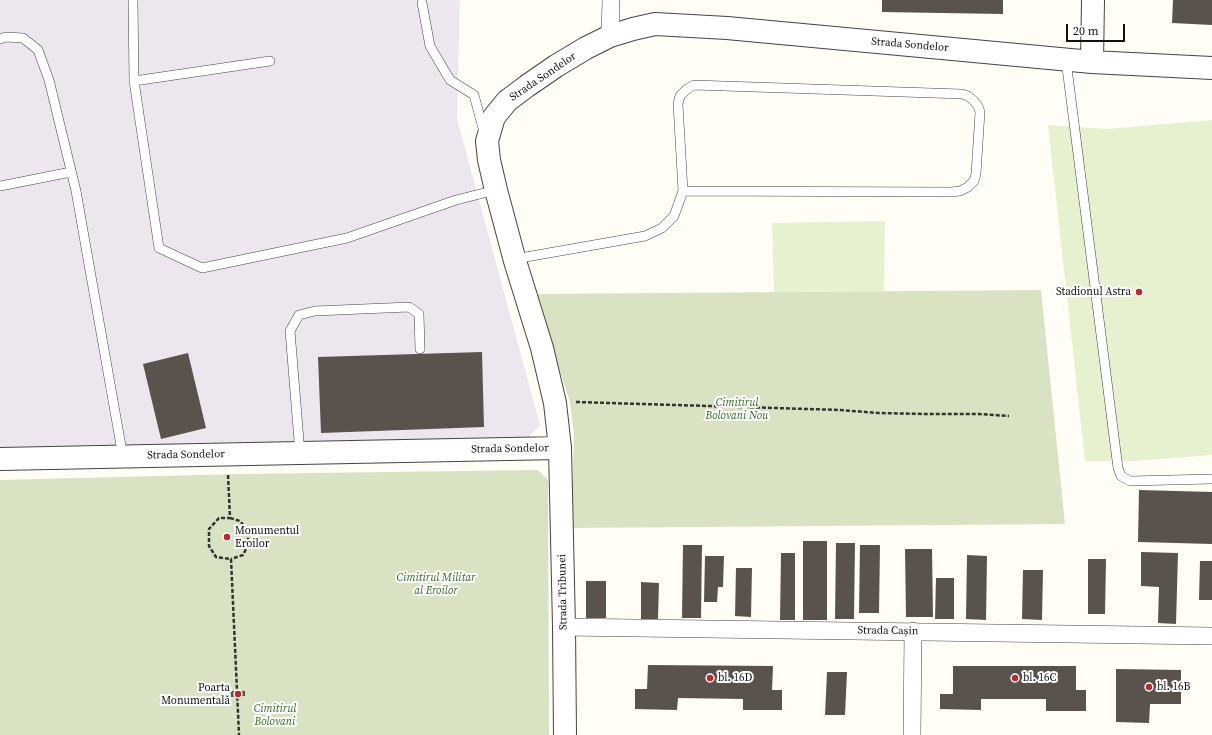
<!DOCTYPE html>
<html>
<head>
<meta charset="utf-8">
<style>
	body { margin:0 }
	#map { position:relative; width:1212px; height:735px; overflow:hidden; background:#fffdf5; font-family:"Source Serif 4",serif }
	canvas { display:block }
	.scale { position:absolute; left:1066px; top:24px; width:59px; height:18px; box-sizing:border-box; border:2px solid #111; border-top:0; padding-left:5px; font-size:12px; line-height:14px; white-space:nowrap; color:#111; -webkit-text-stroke:3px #fff; paint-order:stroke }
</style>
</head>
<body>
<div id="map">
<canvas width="1212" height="735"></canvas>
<div class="scale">20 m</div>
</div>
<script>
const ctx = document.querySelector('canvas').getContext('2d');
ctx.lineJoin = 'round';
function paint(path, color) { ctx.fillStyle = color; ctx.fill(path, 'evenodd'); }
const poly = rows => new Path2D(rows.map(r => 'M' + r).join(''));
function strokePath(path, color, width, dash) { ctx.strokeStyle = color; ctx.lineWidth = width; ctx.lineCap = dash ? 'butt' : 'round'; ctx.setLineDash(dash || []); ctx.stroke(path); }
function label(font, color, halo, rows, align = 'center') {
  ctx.font = font + ' "Source Serif 4",serif'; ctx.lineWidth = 4; ctx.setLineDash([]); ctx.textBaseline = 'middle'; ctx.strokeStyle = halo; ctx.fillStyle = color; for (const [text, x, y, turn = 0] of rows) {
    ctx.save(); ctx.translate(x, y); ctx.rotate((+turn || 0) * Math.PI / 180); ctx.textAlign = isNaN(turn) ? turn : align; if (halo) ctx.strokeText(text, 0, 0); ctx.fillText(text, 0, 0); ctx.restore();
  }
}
paint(poly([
	[0,0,460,0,457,119,540,425,524,442,136,445,0,447]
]), '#eee6ef');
paint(poly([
	[1041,290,1065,524,571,528,574,435,570,402,535,294],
	[538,470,548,480,549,735,0,735,0,480,238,474]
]), '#d9e3c4');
paint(poly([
	[1212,120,1212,455,1134,461,1085,461,1048,125,1107,129],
	[885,221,884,291,774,292,772,223]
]), '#e6f2cf');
paint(poly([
	[882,0,1003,0,1003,14,882,12],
	[1173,0,1212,0,1212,25,1172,23],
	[482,352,484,427,321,433,318,357],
	[188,353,206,428,161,439,143,364],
	[1139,490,1212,492,1212,544,1138,542],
	[803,541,827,541,827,620,803,620],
	[836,543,855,543,854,619,835,619],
	[683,545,702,545,701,618,682,618],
	[860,545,880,545,879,613,859,613],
	[905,549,932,549,933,617,906,617],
	[1141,552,1178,553,1176,624,1158,623,1159,587,1141,586],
	[781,553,795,553,795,620,780,620],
	[967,555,987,556,986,620,966,619],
	[705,556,724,556,723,587,718,587,717,602,704,602],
	[1088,559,1106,559,1105,614,1088,614],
	[1200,561,1212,561,1212,600,1199,600],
	[736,568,752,568,751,617,735,616],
	[1023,570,1043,570,1042,620,1022,619],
	[936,578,954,578,954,619,935,619],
	[586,581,606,581,606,618,586,618],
	[641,582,659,583,658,619,641,619],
	[648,665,773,666,772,690,782,690,782,710,743,710,743,699,678,698,677,710,635,709,635,689,647,689],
	[953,666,1076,666,1076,690,1086,690,1086,711,1046,711,1046,699,981,699,981,710,940,709,940,694,953,694],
	[1116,669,1181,670,1181,704,1150,704,1149,723,1116,722],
	[827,672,847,672,845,715,825,715],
	[230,691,245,691,245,696,231,697]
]), '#5a524d');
const service = poly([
	[133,0,134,81,159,248,202,268,347,238,456,200,496,190],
	[422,3,430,46,450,80,474,95,484,132],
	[0,39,6,37,23,38,38,50,49,80,76,191,123,457],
	[1066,60,1118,468,1121,476,1130,481,1212,479],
	[134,81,270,61],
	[0,186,71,172],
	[515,261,526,257,645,236,662,228,674,216,683,191,951,192,960,191,968,187,974,181,976,174,980,112,978,106,974,101,968,96,962,94,694,85,687,89,680,96,678,104,683,191],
	[300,453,290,331,299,315,315,311,409,307,419,314,420,349]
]);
const minor = poly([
	[610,36,611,0],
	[564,627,1212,636],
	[912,735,913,631]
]);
const tertiary = poly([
	[1092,62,1093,0],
	[0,459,300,453,560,448],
	[565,735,564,627,560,448,555,403,542,348,515,261,496,190,489,160,487,141,494,117,507,101,527,86,556,66,586,48,610,36,633,29,655,24,727,28,1092,62,1212,68]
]);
strokePath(service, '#444', 10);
strokePath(minor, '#444', 18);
strokePath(tertiary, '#444', 24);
strokePath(poly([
	[576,402,841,410,878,413,926,414,979,414,1009,416],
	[228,475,230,518,219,518,209,529,209,546,216,557,231,559,239,735],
	[230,518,240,521,248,531,248,545,243,555,231,559]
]), '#333', 2.5, [4, 2]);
strokePath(service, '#fff', 9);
strokePath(minor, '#fff', 17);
strokePath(tertiary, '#fff', 22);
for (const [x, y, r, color] of [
	[1139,292,4,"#c4262e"],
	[227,537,4,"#c4262e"],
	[710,678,4,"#c4262e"],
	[1015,678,4,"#c4262e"],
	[1149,687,4,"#c4262e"],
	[238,694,4,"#c4262e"]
]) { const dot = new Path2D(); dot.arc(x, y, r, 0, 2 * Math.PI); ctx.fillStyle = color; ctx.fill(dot); strokePath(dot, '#fff', 1.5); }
label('11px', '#111', '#fff', [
	["Strada Sondelor",910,45,5],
	["Strada Sondelor",543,77,-34],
	["Strada Sondelor",510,449,-1],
	["Strada Sondelor",186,455,-1],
	["Strada Tribunei",563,592,-91],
	["Strada Cașin",888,631,1]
]);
label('11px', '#111', '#fff', [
	["Stadionul Astra",1131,292,"right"],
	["Monumentul",235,531],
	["Eroilor",235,544],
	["bl. 16D",718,678],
	["bl. 16C",1023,678],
	["bl. 16B",1157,687],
	["Poarta",230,688,"right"],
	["Monumentală",230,701,"right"]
], 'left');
label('italic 11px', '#2f6b1f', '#fff', [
	["Cimitirul",737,403],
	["Bolovani Nou",737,416],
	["Cimitirul Militar",436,578],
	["al Eroilor",436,591],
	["Cimitirul",275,709],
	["Bolovani",275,722]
]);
</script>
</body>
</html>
